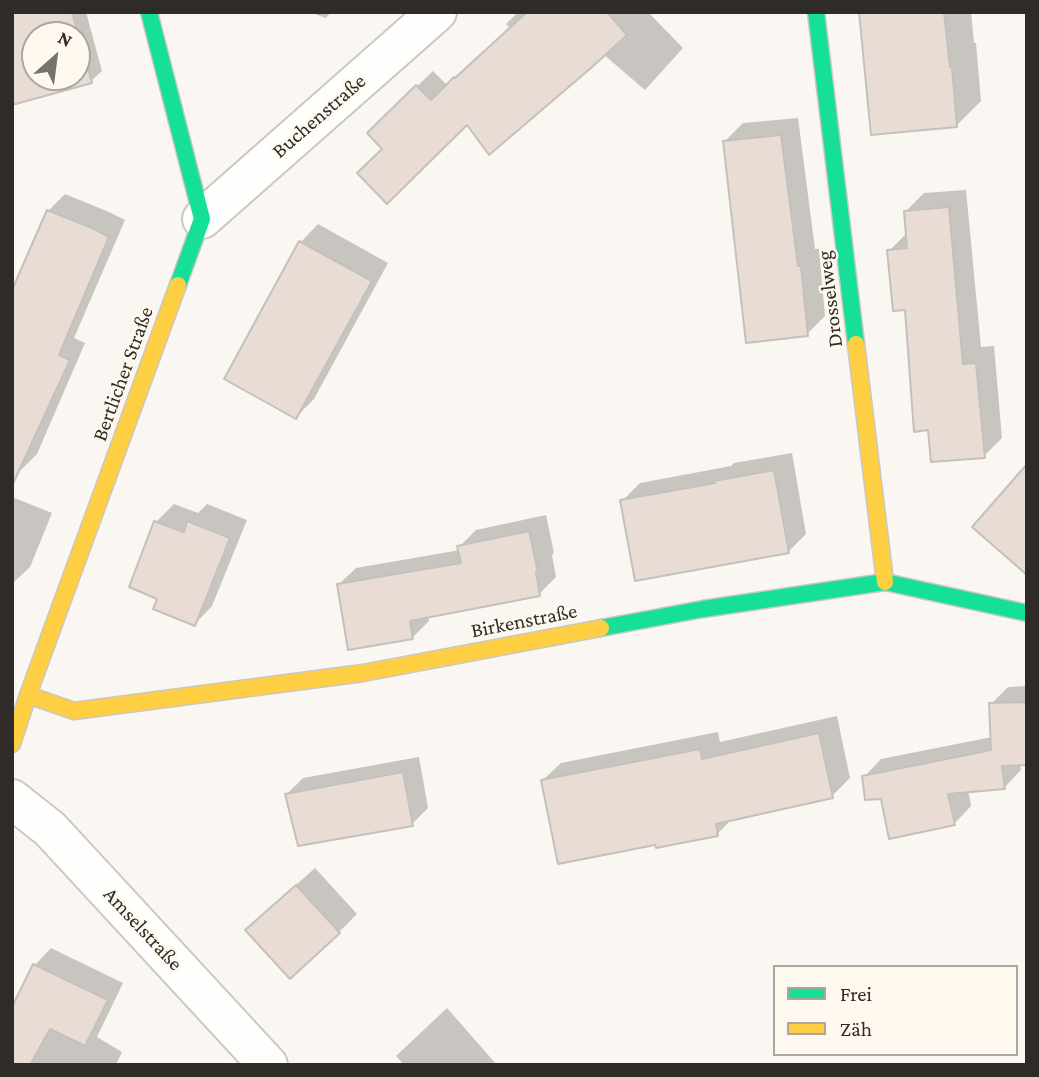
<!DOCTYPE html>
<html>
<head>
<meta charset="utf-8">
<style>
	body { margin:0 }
	#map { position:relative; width:1039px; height:1077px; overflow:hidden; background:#faf7f2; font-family:"Crimson Pro",serif }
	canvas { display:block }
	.frame { position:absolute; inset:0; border:14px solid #2f2b26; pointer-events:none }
	.legend { position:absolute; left:773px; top:965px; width:245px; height:91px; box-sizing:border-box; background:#fef8ef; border:2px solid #aba69f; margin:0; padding:9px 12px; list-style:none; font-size:21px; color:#2f2b26 }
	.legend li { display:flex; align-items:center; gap:14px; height:35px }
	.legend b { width:35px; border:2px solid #aba69f }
	.north { position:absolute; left:21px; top:21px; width:70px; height:70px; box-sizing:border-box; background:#fef8ef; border:2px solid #aba69f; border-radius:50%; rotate:28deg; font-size:19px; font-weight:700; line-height:28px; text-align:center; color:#2f2b26 }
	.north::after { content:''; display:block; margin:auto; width:24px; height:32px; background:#76726d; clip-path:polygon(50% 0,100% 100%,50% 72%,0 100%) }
</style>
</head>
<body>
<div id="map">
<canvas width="1039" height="1077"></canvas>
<div class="frame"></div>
<ul class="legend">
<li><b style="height:9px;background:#16e098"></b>Frei</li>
<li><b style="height:9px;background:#ffcf43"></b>Zäh</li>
</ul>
<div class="north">N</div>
</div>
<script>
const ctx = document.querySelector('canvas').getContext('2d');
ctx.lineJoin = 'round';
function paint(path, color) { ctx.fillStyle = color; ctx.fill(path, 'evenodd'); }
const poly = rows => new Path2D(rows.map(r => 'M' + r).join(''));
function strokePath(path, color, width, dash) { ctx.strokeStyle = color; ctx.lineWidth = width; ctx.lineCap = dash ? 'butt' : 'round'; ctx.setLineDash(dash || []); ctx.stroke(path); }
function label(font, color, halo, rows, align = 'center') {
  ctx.font = font + ' "Crimson Pro",serif'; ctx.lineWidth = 5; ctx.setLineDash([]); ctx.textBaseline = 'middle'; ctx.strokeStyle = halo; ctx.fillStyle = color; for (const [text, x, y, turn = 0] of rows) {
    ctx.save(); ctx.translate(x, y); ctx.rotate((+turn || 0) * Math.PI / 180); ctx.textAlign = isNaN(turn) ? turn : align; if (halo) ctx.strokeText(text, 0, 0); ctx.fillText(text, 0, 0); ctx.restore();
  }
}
paint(poly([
	[12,12,86,12,102,71,91,81,12,103],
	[35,35,77,35,77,77,35,77],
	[309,12,331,12,326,18],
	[518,12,648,12,683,48,645,90,603,54,467,122,384,149,369,133,433,71,448,86,471,62,510,28,506,24],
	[861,12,971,12,974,43,976,43,981,101,956,126],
	[798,118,815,249,819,249,825,316,807,334,725,141,743,123],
	[966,190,981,347,994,346,1002,438,984,456,930,428,906,308,889,251,908,232,906,211,924,193],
	[65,194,109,212,125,220,74,338,85,343,37,454,20,471,12,468,23,269,48,211],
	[318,224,388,263,314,399,296,417,301,242],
	[792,453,806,534,788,552,622,501,640,483,731,466,734,463],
	[12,497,52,513,30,567,12,584],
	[174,504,198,513,207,504,247,520,212,606,195,624,160,598,156,522],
	[546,515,554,553,552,555,556,577,539,594,428,616,429,621,412,638,339,584,356,568,460,550,459,547,476,530],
	[1027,686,1027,764,1020,764,1021,770,1004,788,968,790,971,806,954,824,882,797,864,777,881,759,992,737,991,704,1008,687],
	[837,716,850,778,832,796,733,818,717,834,543,780,561,763,718,732,720,742],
	[419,757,428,808,412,824,287,794,303,778],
	[315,868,357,914,339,932,266,912],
	[51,948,123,983,97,1037,122,1052,116,1065,12,1065,12,1012,35,965],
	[447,1008,497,1065,404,1065,396,1056]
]), '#0003');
const building = poly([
	[12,12,72,12,92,83,12,105,12,12],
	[35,35,77,35,77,77,35,77,35,35],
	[527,12,607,12,627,35,591,68,489,155,467,125,387,204,357,173,382,149,367,133,416,85,431,100,454,77,455,78,527,12],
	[859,12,944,12,950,67,952,67,957,127,871,135,859,12],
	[781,135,798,266,801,266,808,336,746,343,723,141,781,135],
	[949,207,963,364,976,363,985,458,931,462,928,430,914,432,905,310,893,311,887,250,907,248,904,211,949,207],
	[47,210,92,228,109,237,59,355,70,360,12,486,12,290,47,210],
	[299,241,372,281,296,419,224,379,299,241],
	[1027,464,1027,575,972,527,1027,464],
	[774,470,789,553,635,581,620,500,715,483,714,481,774,470],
	[154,521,184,532,187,521,230,538,195,626,153,609,157,599,129,587,154,521],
	[529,531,538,572,536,572,540,596,410,621,413,639,348,650,337,584,461,563,457,546,529,531],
	[1027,702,1027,765,1002,766,1005,789,948,794,955,825,889,839,881,799,865,800,862,776,991,750,989,703,1027,702],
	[819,733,833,798,716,824,718,836,656,848,655,845,558,864,541,780,700,749,702,759,819,733],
	[403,772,413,826,298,846,285,794,403,772],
	[296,885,340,933,290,979,245,930,296,885],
	[33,964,108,1000,85,1046,50,1029,30,1065,12,1065,12,1007,33,964]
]);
paint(building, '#e8dcd4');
strokePath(building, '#c4c0bc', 2);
const street = poly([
	[202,219,437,12],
	[12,799,50,829,268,1065]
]);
const fast = poly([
	[149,12,202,219,178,285],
	[816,12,856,344],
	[601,628,703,609,885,582,1027,613]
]);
const slow = poly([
	[856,344,885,582],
	[28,695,74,711,363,673,601,628],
	[12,744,28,695,178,285]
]);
strokePath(street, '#cbc7c2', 42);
strokePath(fast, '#cbc7c2', 19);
strokePath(slow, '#cbc7c2', 19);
strokePath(street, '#fefefd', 38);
strokePath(fast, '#16e098', 16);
strokePath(slow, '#ffcf43', 16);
label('21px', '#2f2b26', '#fef8ef', [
	["Buchenstraße",319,116,-41],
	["Drosselweg",830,299,-97],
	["Bertlicher Straße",123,374,-70],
	["Birkenstraße",524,621,-11],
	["Amselstraße",143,929,47]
]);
</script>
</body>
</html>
